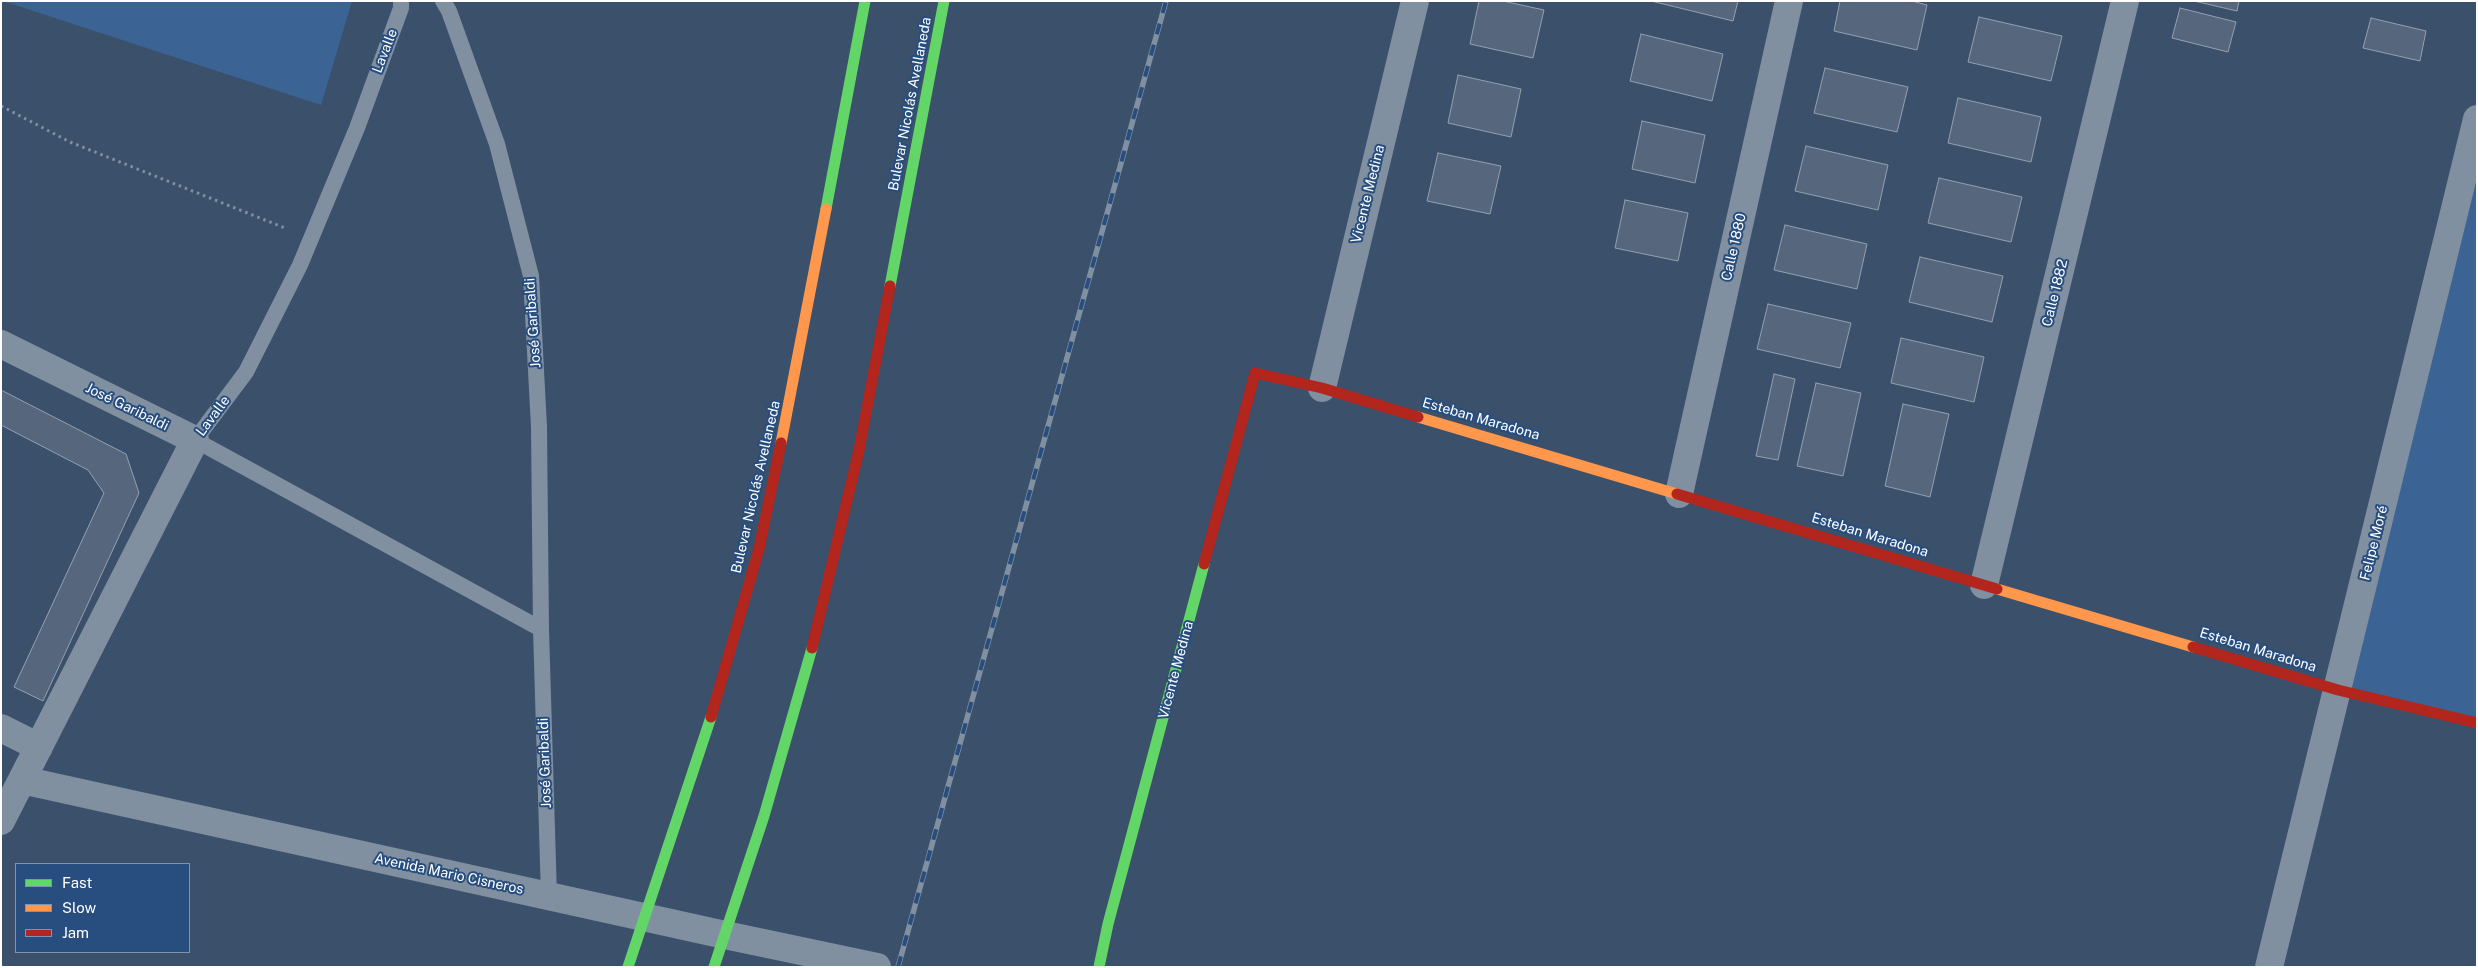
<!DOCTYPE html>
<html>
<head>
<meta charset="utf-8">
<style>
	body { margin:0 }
	#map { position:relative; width:2478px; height:968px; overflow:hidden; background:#3b506b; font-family:"Public Sans",sans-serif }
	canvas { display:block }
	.frame { position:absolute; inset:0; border:2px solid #fff; pointer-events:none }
	.legend { position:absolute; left:15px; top:863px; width:175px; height:90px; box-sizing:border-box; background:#274e7f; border:1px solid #7d95b2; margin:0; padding:6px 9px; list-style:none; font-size:15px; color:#fff }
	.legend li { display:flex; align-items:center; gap:10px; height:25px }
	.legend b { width:25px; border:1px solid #7d95b2 }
</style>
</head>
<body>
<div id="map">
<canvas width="2478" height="968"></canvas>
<div class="frame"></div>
<ul class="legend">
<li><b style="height:6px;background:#63d668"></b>Fast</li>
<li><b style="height:6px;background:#ff974d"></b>Slow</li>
<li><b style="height:6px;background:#b3261e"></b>Jam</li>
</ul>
</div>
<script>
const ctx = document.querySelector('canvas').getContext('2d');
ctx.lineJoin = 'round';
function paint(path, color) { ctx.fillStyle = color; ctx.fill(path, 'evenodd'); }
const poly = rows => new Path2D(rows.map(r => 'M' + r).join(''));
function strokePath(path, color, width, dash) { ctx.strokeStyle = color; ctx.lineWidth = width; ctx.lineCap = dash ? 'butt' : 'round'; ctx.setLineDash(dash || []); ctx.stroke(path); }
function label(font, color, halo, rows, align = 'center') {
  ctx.font = font + ' "Public Sans",sans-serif'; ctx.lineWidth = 4; ctx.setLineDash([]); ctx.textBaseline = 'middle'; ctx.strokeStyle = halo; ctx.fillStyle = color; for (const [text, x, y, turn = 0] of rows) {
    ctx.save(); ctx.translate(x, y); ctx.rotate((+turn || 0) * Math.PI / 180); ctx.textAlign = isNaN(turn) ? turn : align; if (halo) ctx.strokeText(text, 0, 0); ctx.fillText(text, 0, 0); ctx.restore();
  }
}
paint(poly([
	[3,1,352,1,321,105],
	[2477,119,2477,723,2338,690]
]), '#3b6495');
const building = poly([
	[1479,1,1503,1,1544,10,1533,58,1470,44,1479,1],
	[1651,1,1738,1,1733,21,1651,1],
	[1840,1,1912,1,1927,5,1917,50,1834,31,1840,1],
	[2194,1,2239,1,2237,11,2194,1],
	[2180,8,2236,22,2228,52,2172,38,2180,8],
	[1979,17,2062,36,2051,81,1968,62,1979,17],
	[2371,18,2426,31,2420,61,2363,48,2371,18],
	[1641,34,1723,54,1712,101,1630,81,1641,34],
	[1825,68,1908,87,1897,132,1814,113,1825,68],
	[1458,75,1521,89,1511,137,1448,123,1458,75],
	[1958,98,2041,117,2031,162,1948,143,1958,98],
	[1642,121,1705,135,1695,183,1632,169,1642,121],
	[1806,146,1888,165,1878,210,1795,191,1806,146],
	[1438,153,1501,166,1490,214,1427,201,1438,153],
	[1939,178,2022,197,2011,242,1928,223,1939,178],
	[1625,200,1688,213,1678,261,1615,248,1625,200],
	[1785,225,1867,244,1857,289,1774,270,1785,225],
	[1920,257,2003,276,1992,322,1909,302,1920,257],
	[1768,304,1851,323,1840,368,1757,349,1768,304],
	[1901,338,1984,357,1974,402,1891,383,1901,338],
	[1774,374,1795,379,1778,460,1756,456,1774,374],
	[1816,383,1861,393,1843,476,1797,466,1816,383],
	[1,390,126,454,139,493,43,701,14,687,104,493,88,470,1,425,1,390],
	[1903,404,1949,414,1930,497,1885,486,1903,404]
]);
paint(building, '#56677d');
strokePath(building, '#94a0b0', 1);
strokePath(poly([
	[1,106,70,142,285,228]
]), '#8190a1', 3, [2.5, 4]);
strokePath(poly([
	[401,1,401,8,357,128,300,265,246,372,195,440,541,629],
	[443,1,449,11,497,144,531,276,539,427,541,629,549,897]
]), '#8190a1', 16);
strokePath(poly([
	[1,344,195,440,1,821],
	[1322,388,1415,1],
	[1679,494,1789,1],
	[1984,585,2125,1],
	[1,728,39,747],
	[22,780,725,935,877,967],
	[2269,967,2477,119]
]), '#8190a1', 28);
strokePath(poly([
	[826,209,865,1],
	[890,286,944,1],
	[628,967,711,717],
	[714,967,764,816,812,648],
	[1099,967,1108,924,1204,564]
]), '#63d668', 11);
strokePath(poly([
	[1418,417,1677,494],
	[781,443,826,209],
	[1997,589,2193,647]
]), '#ff974d', 11);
strokePath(poly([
	[1677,494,1997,589],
	[1204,564,1255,373,1322,388,1418,417],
	[2193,647,2338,690,2477,723],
	[812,648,859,450,890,286],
	[711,717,759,549,781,443]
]), '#b3261e', 11);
const rail = poly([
	[898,967,1166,1]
]);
strokePath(rail, '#8190a1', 5.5);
strokePath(rail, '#274e7f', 4, [11]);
label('14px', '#fff', '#274e7f', [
	["Lavalle",385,51,-69],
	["Bulevar Nicolás Avellaneda",910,104,-79],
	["Vicente Medina",1368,194,-76],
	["Calle 1880",1734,247,-77],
	["Calle 1882",2055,293,-76],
	["José Garibaldi",533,323,-94],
	["José Garibaldi",127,407,26],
	["Lavalle",213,416,-53],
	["Esteban Maradona",1481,419,16],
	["Bulevar Nicolás Avellaneda",756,487,-77],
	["Esteban Maradona",1870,535,17],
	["Felipe Moré",2374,543,-76],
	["Esteban Maradona",2258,650,17],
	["Vicente Medina",1176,670,-75],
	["José Garibaldi",545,763,-92],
	["Avenida Mario Cisneros",449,874,12]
]);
</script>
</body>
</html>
